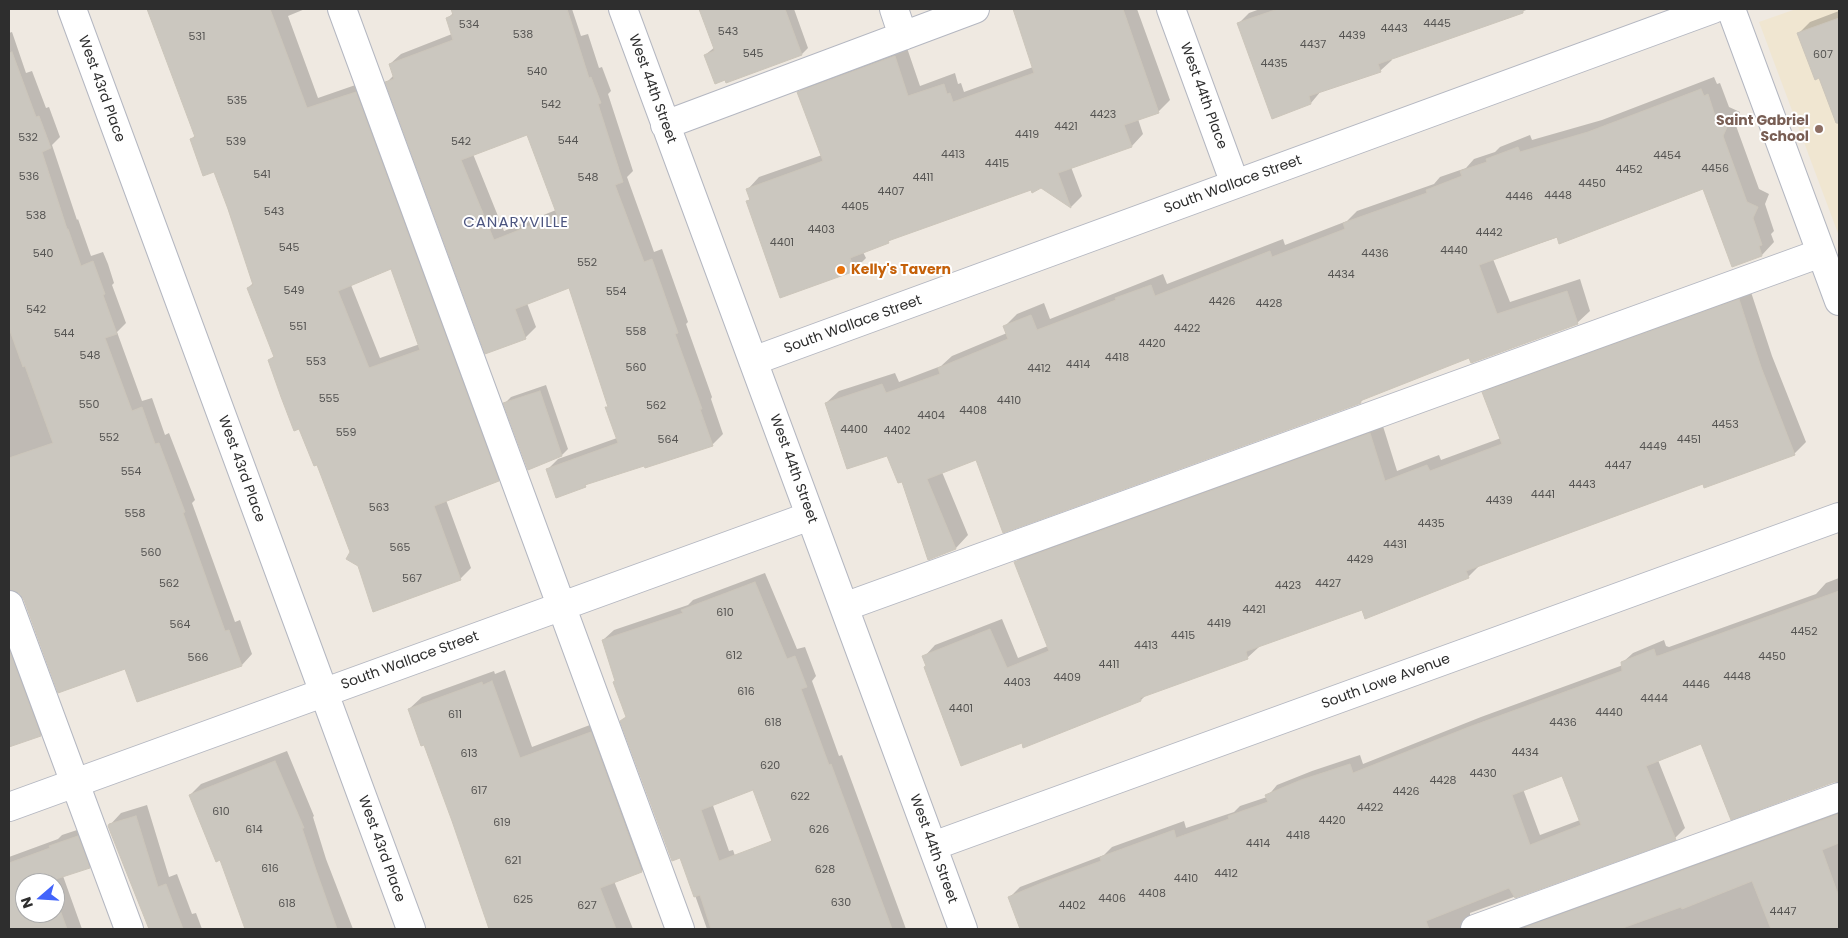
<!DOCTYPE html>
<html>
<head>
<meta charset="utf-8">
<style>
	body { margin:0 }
	#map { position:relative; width:1848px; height:938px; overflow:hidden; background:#efe9e1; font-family:Poppins,sans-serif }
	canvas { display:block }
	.frame { position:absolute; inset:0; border:10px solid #2e2e2e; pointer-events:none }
	.north { position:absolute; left:15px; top:873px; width:50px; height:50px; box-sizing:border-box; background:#fff; border:1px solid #ababab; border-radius:50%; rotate:251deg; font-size:14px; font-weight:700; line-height:20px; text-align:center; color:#2e2e2e }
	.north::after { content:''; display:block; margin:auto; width:18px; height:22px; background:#4264fb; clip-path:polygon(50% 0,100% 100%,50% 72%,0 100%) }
</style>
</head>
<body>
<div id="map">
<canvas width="1848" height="938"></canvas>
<div class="frame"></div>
<div class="north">N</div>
</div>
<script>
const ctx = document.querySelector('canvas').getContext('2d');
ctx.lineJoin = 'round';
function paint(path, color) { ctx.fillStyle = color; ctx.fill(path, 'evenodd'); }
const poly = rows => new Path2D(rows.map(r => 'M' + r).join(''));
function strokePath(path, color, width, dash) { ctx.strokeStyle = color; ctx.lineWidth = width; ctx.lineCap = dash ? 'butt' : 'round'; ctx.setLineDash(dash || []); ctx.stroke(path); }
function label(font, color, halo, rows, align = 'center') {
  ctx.font = font + ' Poppins,sans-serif'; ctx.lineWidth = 4; ctx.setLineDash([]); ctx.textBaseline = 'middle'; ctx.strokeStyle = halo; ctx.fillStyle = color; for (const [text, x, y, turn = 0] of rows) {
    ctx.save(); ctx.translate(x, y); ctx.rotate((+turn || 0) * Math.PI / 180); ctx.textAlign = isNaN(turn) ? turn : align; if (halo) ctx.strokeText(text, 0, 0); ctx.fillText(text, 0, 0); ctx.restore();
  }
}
paint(poly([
	[1796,9,1839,9,1839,236,1759,22]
]), '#f0e6d1');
paint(poly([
	[147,9,305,9,288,16,318,98,367,81,509,469,498,480,446,500,471,568,460,579,359,565,351,552,318,463,270,360,275,355,248,288,253,283,215,170,192,139,195,135,170,64],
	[392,267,420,344,380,358,351,285],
	[452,9,572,9,581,36,588,34,599,68,602,67,611,91,608,94,633,171,627,177,654,252,662,249,688,322,686,324,712,397,711,399,723,434,712,445,589,482,585,486,547,470,562,455,505,403,511,397,546,385,568,449,558,459,617,438,607,408,609,406,569,286,527,303,536,327,525,338,387,82,394,75,390,64,401,54,452,34,447,19,453,13],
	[528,133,556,210,504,231,473,154],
	[701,9,794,9,808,48,802,54,705,55,715,47],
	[1014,9,1137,9,1170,100,1158,112,1138,119,1143,134,1132,146,1071,167,1082,196,1071,207,1041,187,1032,188,893,238,888,242,863,252,866,258,854,270,747,202,751,198,748,189,759,177,822,155,798,93,809,81,906,45,920,86,955,73,958,84,961,83,964,92,1033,67],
	[1260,9,1529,9,1391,58,1392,60,1380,71,1321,91,1311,103,1238,24,1249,13],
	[1839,11,1839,127,1820,76,1799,33,1810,22],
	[12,32,26,73,32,71,46,108,49,107,60,137,52,145,77,220,78,219,91,256,103,252,108,264,114,283,112,285,126,323,117,332,142,401,152,398,165,435,169,433,195,500,192,503,235,622,240,620,252,654,242,665,138,700,126,667,25,599,19,592,9,589,9,33],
	[1714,77,1717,84,1720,83,1729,107,1740,112,1735,123,1759,189,1769,194,1765,204,1774,231,1771,234,1774,242,1762,255,1704,188,1493,259,1510,302,1580,279,1590,311,1577,323,1470,356,1365,397,1361,402,1004,531,976,458,942,472,968,535,956,548,929,558,903,480,887,454,826,403,839,391,895,373,899,382,941,366,952,356,1007,333,1004,327,1017,314,1044,303,1050,319,1163,274,1167,284,1283,239,1285,245,1347,221,1357,211,1434,184,1440,177,1466,168,1474,159,1495,152,1500,147,1530,135,1532,140,1602,120],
	[1750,289,1772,356,1806,442,1794,454,1704,483,1479,566,1468,577,1363,608,1258,646,1259,647,1247,658,1146,695,1141,700,1024,746,1022,741,927,666,924,657,935,645,1002,619,1018,658,1048,646,1016,562,1027,551,1382,423,1397,471,1439,455,1441,460,1501,438,1484,393,1495,381],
	[765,573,797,649,805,647,816,676,812,681,839,756,842,755,906,929,802,929,767,844,773,839,754,788,711,800,729,851,733,850,753,908,743,918,713,929,707,929,681,856,622,721,627,716,603,640,614,630,688,605,693,600],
	[1839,578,1839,781,1834,781,1701,743,1658,760,1685,828,1675,838,1470,913,1470,923,1474,929,1321,929,1307,884,1263,906,1272,929,1021,929,1010,897,1020,887,1104,855,1112,847,1184,821,1186,828,1234,812,1240,806,1267,797,1277,785,1312,771,1360,755,1363,764,1481,717,1623,665,1622,663,1633,653,1664,640,1666,646,1669,647,1816,594,1826,583],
	[1563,774,1580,820,1540,835,1523,789],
	[9,613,50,725,40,735,9,746],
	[505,670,532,747,603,720,654,858,642,871,614,881,633,929,492,929,424,743,409,709,422,697,494,671,495,674],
	[287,751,314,816,313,817,326,859,353,929,255,929,242,895,220,859,190,795,201,784],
	[147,805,169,877,177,874,192,914,196,913,202,929,150,929,109,826,121,813],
	[1839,808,1839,929,1505,929],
	[89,826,100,856,89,867,63,876,82,929,9,929,9,857,58,839,62,835],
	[25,883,55,883,55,913,25,913]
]), '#0003');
const building = poly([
	[147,9,270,9,307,108,356,92,499,481,434,506,461,580,373,612,358,566,346,559,350,552,317,465,314,466,299,429,294,431,281,397,268,360,274,357,247,288,253,285,228,209,214,172,203,176,190,139,195,137,147,9],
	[391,269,420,350,369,368,338,291,391,269],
	[451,9,567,9,589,78,591,77,601,103,598,104,623,182,615,185,644,262,652,259,678,333,675,334,702,409,700,409,713,446,645,468,644,466,585,485,586,487,556,498,546,469,618,443,605,407,608,407,569,288,515,309,526,339,485,354,385,82,394,79,389,64,453,40,446,18,453,15,451,9],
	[527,135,557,215,494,240,461,160,527,135],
	[699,9,785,9,802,55,726,83,725,80,715,84,704,55,714,51,714,49,699,9],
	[1013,9,1123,9,1159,113,1124,125,1132,147,1058,173,1071,208,1041,188,1032,193,1031,190,888,241,889,243,850,258,855,271,780,298,746,201,750,200,746,189,823,161,797,92,895,56,908,96,944,84,947,94,950,93,953,102,1034,73,1013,9],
	[1278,9,1523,9,1523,13,1378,64,1381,72,1309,96,1311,104,1272,119,1237,23,1278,9],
	[1839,18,1839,123,1836,123,1819,78,1815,80,1797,33,1839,18],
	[12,52,36,117,39,116,51,148,42,152,67,229,68,229,81,266,93,261,105,294,103,295,117,334,105,338,132,411,142,407,155,444,159,443,185,512,183,513,225,631,229,630,242,666,137,702,125,669,58,693,24,600,19,593,9,590,9,458,53,443,25,366,23,367,9,328,9,53,12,52],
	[1701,89,1704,96,1708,94,1716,119,1728,125,1723,136,1747,202,1758,207,1753,218,1762,245,1759,246,1762,256,1732,267,1703,189,1559,244,1557,237,1479,265,1497,314,1567,291,1578,324,1471,363,1469,358,1360,401,1361,403,1003,533,976,460,927,479,956,549,928,560,902,482,898,483,887,456,847,469,825,403,882,384,886,393,940,374,938,368,1008,339,1003,326,1031,315,1037,330,1116,300,1115,298,1151,285,1155,296,1270,251,1272,257,1345,229,1343,223,1427,193,1426,190,1462,176,1460,171,1487,162,1486,159,1518,147,1520,152,1588,132,1701,89],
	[1739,299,1761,367,1795,455,1704,488,1703,484,1466,571,1469,578,1365,619,1362,610,1247,651,1246,652,1248,659,1140,698,1141,701,1023,748,1022,743,961,766,924,667,926,666,922,656,990,629,1007,668,1049,651,1014,562,1370,433,1385,481,1427,465,1430,471,1502,444,1482,392,1739,299],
	[540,391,562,456,528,470,503,403,540,391],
	[755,582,787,659,795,656,807,687,801,689,829,765,831,764,892,929,711,929,700,895,694,897,680,858,672,861,620,721,626,717,613,682,615,681,602,640,683,613,681,610,755,582],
	[753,790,772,841,719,861,701,810,753,790],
	[1839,591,1839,782,1834,782,1731,820,1701,744,1646,766,1676,840,1515,898,1509,888,1426,921,1429,929,1020,929,1008,897,1044,882,1101,861,1100,857,1174,830,1176,838,1229,819,1228,816,1268,802,1265,795,1301,780,1350,764,1353,773,1469,727,1622,671,1621,662,1654,649,1656,656,1658,656,1839,591],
	[1562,776,1581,825,1530,845,1512,795,1562,776],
	[9,649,41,736,9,747,9,649],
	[492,681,520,758,591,732,642,872,600,888,616,929,489,929,452,821,424,745,421,746,408,709,482,682,483,685,492,681],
	[275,761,304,828,302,828,316,870,337,929,245,929,220,860,216,862,189,795,275,761],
	[1839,814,1839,843,1822,850,1839,897,1839,929,1771,929,1752,881,1682,909,1681,907,1620,929,1526,929,1526,927,1839,814],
	[136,816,158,887,166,884,183,929,149,929,108,826,109,824,136,816],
	[78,836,90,868,50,881,50,883,25,883,25,913,55,913,55,896,67,929,9,929,9,863,50,848,49,846,78,836]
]);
paint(building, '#cbc7bf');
strokePath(building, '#cbc5ba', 1);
const minor = poly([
	[72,9,411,929],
	[342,9,680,929],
	[623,9,963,929],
	[894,9,903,36],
	[1171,9,1235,184],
	[1731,9,1839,301],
	[665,125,975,9],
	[753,361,1713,9],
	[9,605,129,929],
	[844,607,1821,253],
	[9,807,810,516],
	[933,846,1839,517],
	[1475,929,1839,797]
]);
strokePath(minor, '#b4b7c1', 30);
strokePath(minor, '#fff', 28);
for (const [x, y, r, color] of [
	[1819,129,5,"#8d6e63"],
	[841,270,5,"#e8710a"]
]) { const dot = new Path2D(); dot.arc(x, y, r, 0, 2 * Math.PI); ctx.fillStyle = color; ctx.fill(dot); strokePath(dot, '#fff', 2); }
label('11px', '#555452', null, [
	["4445",1437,24],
	["534",469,25],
	["4443",1394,29],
	["543",728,32],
	["538",523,35],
	["4439",1352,36],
	["531",197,37],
	["4437",1313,45],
	["545",753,54],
	["607",1823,55],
	["4435",1274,64],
	["540",537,72],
	["535",237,101],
	["542",551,105],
	["4423",1103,115],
	["4421",1066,127],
	["4419",1027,135],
	["532",28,138],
	["544",568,141],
	["539",236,142],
	["542",461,142],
	["4413",953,155],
	["4454",1667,156],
	["4415",997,164],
	["4456",1715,169],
	["4452",1629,170],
	["541",262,175],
	["536",29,177],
	["548",588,178],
	["4411",923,178],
	["4450",1592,184],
	["4407",891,192],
	["4448",1558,196],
	["4446",1519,197],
	["4405",855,207],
	["543",274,212],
	["538",36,216],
	["4403",821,230],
	["4442",1489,233],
	["4401",782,243],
	["545",289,248],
	["4440",1454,251],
	["540",43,254],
	["4436",1375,254],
	["552",587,263],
	["4434",1341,275],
	["549",294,291],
	["554",616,292],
	["4426",1222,302],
	["4428",1269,304],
	["542",36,310],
	["551",298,327],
	["4422",1187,329],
	["558",636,332],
	["544",64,334],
	["4420",1152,344],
	["548",90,356],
	["4418",1117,358],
	["553",316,362],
	["4414",1078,365],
	["560",636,368],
	["4412",1039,369],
	["555",329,399],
	["4410",1009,401],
	["550",89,405],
	["562",656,406],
	["4408",973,411],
	["4404",931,416],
	["4453",1725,425],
	["4400",854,430],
	["4402",897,431],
	["559",346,433],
	["552",109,438],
	["564",668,440],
	["4451",1689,440],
	["4449",1653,447],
	["4447",1618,466],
	["554",131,472],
	["4443",1582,485],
	["4441",1543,495],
	["4439",1499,501],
	["563",379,508],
	["558",135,514],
	["4435",1431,524],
	["4431",1395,545],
	["565",400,548],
	["560",151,553],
	["4429",1360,560],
	["567",412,579],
	["562",169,584],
	["4427",1328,584],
	["4423",1288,586],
	["4421",1254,610],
	["610",725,613],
	["4419",1219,624],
	["564",180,625],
	["4452",1804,632],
	["4415",1183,636],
	["4413",1146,646],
	["612",734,656],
	["4450",1772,657],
	["566",198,658],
	["4411",1109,665],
	["4448",1737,677],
	["4409",1067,678],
	["4403",1017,683],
	["4446",1696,685],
	["616",746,692],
	["4444",1654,699],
	["4401",961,709],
	["4440",1609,713],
	["611",455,715],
	["618",773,723],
	["4436",1563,723],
	["4434",1525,753],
	["613",469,754],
	["620",770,766],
	["4430",1483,774],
	["4428",1443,781],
	["617",479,791],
	["4426",1406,792],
	["622",800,797],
	["4422",1370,808],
	["610",221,812],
	["4420",1332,821],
	["619",502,823],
	["614",254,830],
	["626",819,830],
	["4418",1298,836],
	["4414",1258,844],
	["621",513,861],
	["616",270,869],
	["628",825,870],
	["4412",1226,874],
	["4410",1186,879],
	["4408",1152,894],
	["4406",1112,899],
	["625",523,900],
	["630",841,903],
	["618",287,904],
	["627",587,906],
	["4402",1072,906],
	["4447",1783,912]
]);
label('14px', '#2e2e2e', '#fff', [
	["West 43rd Place",101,89,70],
	["West 44th Street",652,89,70],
	["West 44th Place",1203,96,70],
	["South Wallace Street",1233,185,-20],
	["South Wallace Street",853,325,-20],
	["West 43rd Place",241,469,70],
	["West 44th Street",793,469,70],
	["South Wallace Street",410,661,-20],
	["South Lowe Avenue",1386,682,-20],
	["West 43rd Place",381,849,70],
	["West 44th Street",933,849,70]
]);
label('bold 14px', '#785e54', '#fff', [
	["Saint Gabriel",1809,121],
	["School",1809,137]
], 'right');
label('bold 14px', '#c56008', '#fff', [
	["Kelly's Tavern",851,270]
], 'left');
ctx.letterSpacing = '1px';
label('15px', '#4d5680', '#fff', [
	["CANARYVILLE",516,223]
]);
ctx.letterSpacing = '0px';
</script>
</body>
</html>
